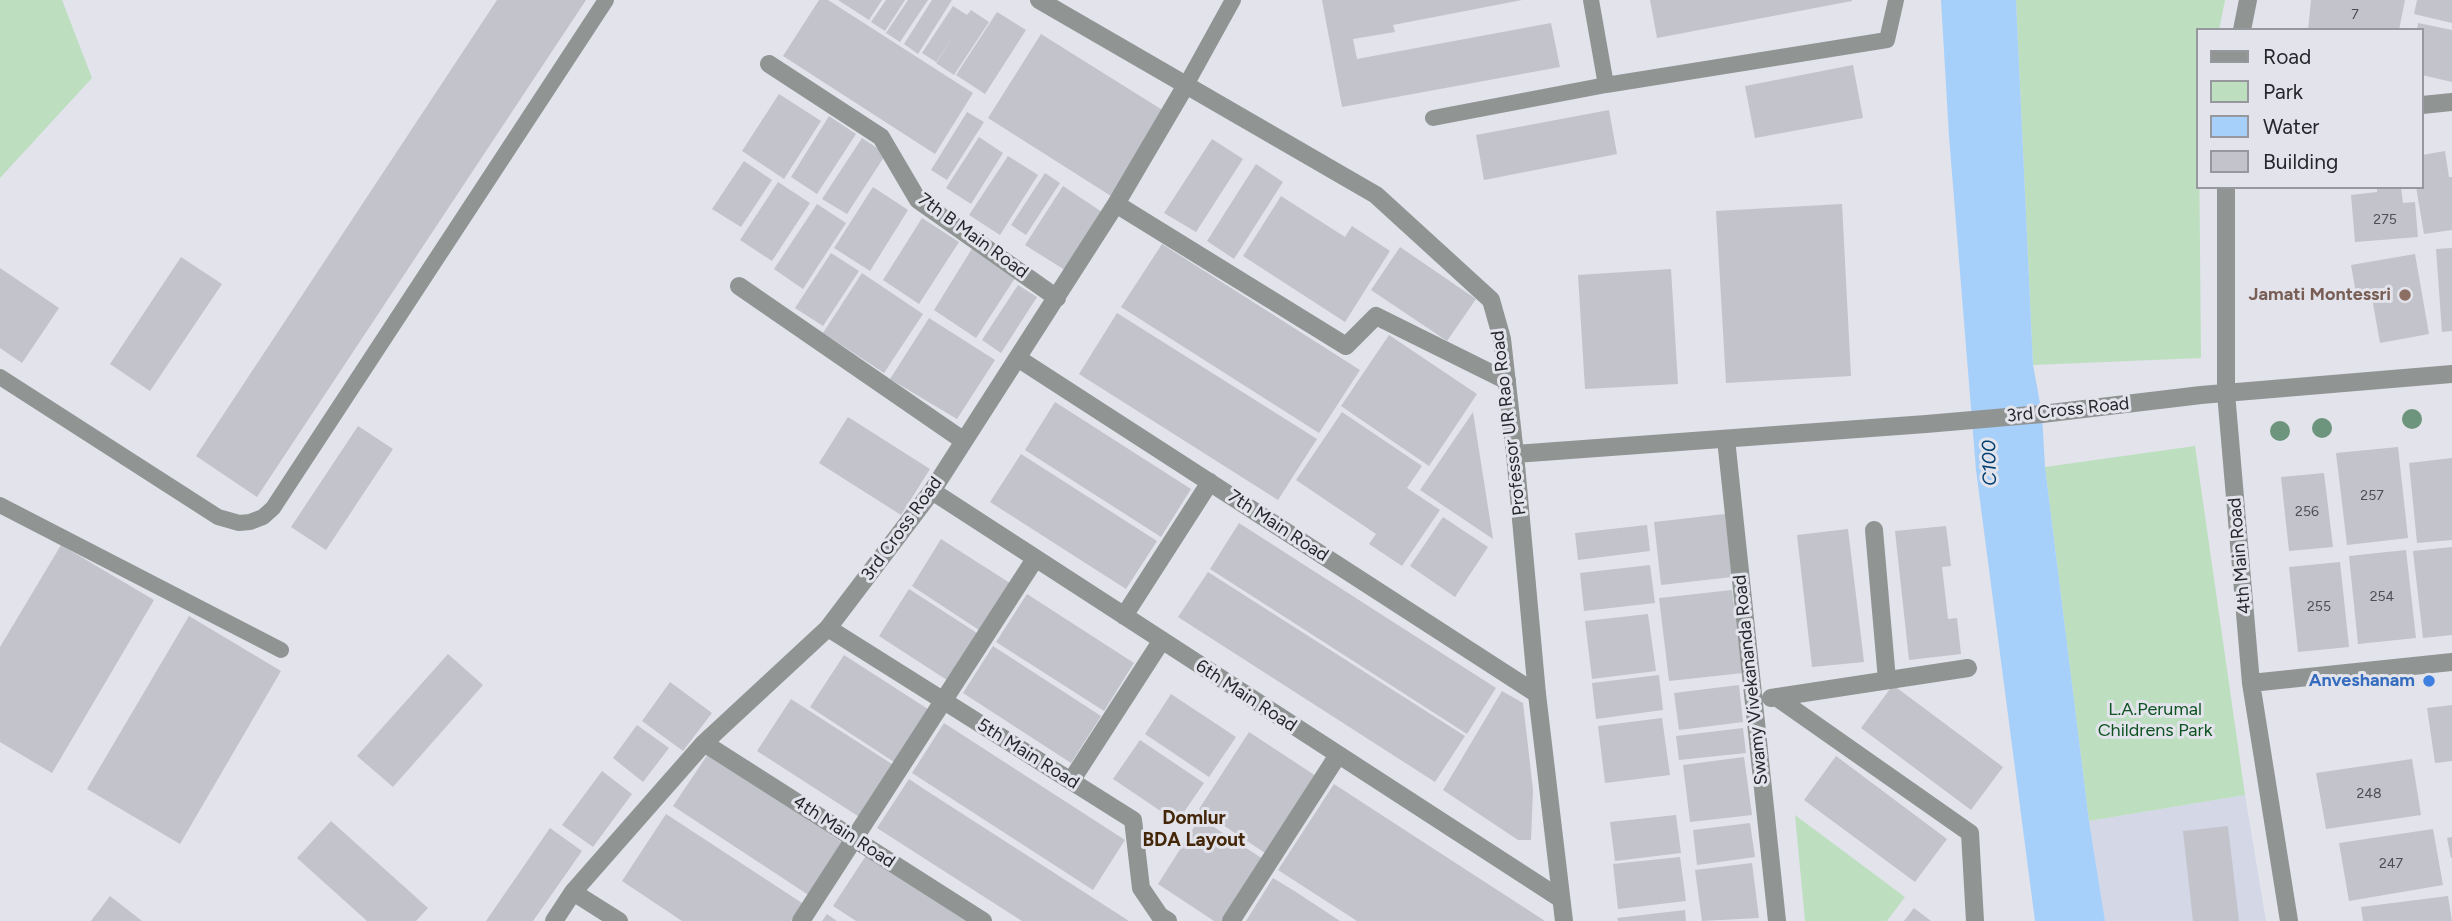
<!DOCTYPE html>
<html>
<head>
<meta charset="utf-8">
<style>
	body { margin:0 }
	#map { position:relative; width:2452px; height:921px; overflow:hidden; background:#e2e3eb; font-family:Figtree,sans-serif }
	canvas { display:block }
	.legend { position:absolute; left:2196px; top:28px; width:228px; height:161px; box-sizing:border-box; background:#e2e3eb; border:2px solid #97989e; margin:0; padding:9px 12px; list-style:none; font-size:21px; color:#26272a }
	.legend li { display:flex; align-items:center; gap:14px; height:35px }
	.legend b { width:35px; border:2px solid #97989e }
</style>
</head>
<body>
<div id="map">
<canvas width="2452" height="921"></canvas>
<ul class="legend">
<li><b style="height:9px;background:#909493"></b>Road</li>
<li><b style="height:19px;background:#bddfc0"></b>Park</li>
<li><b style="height:19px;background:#a6cffa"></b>Water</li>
<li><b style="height:19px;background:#c2c3cb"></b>Building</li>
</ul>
</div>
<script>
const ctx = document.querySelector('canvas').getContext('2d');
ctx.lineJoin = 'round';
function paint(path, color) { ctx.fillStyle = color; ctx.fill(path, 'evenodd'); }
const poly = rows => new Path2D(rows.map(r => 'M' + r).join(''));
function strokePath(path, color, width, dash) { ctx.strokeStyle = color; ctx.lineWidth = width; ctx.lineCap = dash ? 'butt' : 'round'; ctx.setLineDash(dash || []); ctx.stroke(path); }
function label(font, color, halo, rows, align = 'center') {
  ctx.font = font + ' Figtree,sans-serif'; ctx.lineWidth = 6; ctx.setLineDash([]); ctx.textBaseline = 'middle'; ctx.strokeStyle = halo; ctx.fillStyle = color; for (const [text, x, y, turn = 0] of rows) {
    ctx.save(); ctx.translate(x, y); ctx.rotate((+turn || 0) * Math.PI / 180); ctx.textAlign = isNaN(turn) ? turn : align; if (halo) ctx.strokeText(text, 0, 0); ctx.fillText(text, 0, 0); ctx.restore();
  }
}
paint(poly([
	[2245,795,2266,921,2105,921,2089,821]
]), '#d4d7e6');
paint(poly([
	[0,0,62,0,92,78,0,178],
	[2016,0,2225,0,2219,30,2198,30,2201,358,2033,365],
	[2195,446,2245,795,2089,821,2045,467],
	[1795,815,1905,897,1887,921,1805,921]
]), '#bddfc0');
paint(poly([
	[1941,0,2016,0,2033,365,2042,414,2045,467,2089,821,2105,921,2035,921,1976,470,1949,136]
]), '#a6cffa');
paint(poly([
	[497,0,586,0,257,497,196,456],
	[819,0,828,0,973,93,935,154,783,56],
	[838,0,882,0,869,20],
	[886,0,905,0,885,31,871,22],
	[908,0,928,0,900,42,886,33],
	[932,0,952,0,918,54,904,44],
	[1322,0,1522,0,1393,25,1395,32,1353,39,1357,59,1551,23,1560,67,1342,107],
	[1650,0,1852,0,1852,1,1657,38],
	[2311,0,2405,0,2399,30,2308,30],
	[2417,0,2452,0,2452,23,2414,14],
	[953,6,967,15,971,10,989,22,954,75,936,63,953,37,936,62,922,53],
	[997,12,1026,30,985,94,956,75],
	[2418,23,2452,30,2452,82,2422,75,2422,30,2417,30],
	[1041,34,1164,111,1111,196,988,118],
	[1853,65,1863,118,1755,138,1745,86],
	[779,94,821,121,784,179,742,151],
	[1609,110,1617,154,1484,180,1476,135],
	[967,112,984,122,947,180,931,170],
	[829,116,856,134,817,194,791,177],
	[979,137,1003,153,971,204,946,188],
	[862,138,886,154,847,214,822,199],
	[1212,139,1243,159,1196,232,1164,213],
	[2445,151,2449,177,2452,177,2452,230,2424,234,2416,187,2422,187,2422,155],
	[1008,156,1038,175,1000,235,969,215],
	[744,161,772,180,741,227,712,209],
	[1256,164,1283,182,1234,259,1207,241],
	[1045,173,1060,183,1026,235,1011,225],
	[778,182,810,203,772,261,740,240],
	[1063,186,1105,214,1068,272,1025,245],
	[873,187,908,210,870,271,834,248],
	[2401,187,2403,203,2415,202,2418,237,2355,242,2351,195,2377,192,2377,188],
	[1281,196,1345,237,1352,226,1390,251,1345,322,1243,256],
	[817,204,846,223,803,289,774,269],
	[1842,204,1851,376,1726,383,1716,211],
	[922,218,959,242,919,304,883,280],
	[1162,244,1360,370,1319,433,1121,307],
	[973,247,1017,275,976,338,934,310],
	[1400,247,1476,299,1447,341,1371,290],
	[2452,248,2452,331,2442,332,2436,249],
	[831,253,859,271,823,326,795,308],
	[2415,254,2429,334,2380,343,2371,292,2356,294,2351,265],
	[181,257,222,284,150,391,110,364],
	[0,268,59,308,22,363,0,348],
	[1671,269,1678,384,1585,389,1578,275],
	[862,273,923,314,884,373,823,333],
	[1018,285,1037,297,1001,353,982,340],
	[1117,313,1317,439,1278,500,1079,374],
	[929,318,995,360,957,419,890,379],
	[1389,335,1477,394,1429,466,1341,406],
	[1055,402,1191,489,1161,537,1025,450],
	[1342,412,1422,466,1407,488,1440,510,1402,566,1369,544,1376,534,1296,480],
	[1473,412,1493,539,1420,490],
	[848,417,930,469,901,515,819,463],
	[358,426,393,449,326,550,291,527],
	[2398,447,2408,538,2347,545,2336,453],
	[1021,454,1157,541,1126,589,990,502],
	[2452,458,2452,540,2417,543,2409,463],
	[2324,473,2333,547,2289,551,2281,477],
	[1725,514,1732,577,1661,585,1654,522],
	[1443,517,1488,547,1455,597,1410,566],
	[1239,523,1496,688,1467,734,1210,569],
	[1647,525,1650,551,1578,560,1575,533],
	[1946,526,1951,566,1942,567,1948,619,1957,618,1961,654,1909,660,1895,531],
	[1848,529,1864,662,1812,667,1797,535],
	[941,539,1013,585,982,632,912,586],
	[61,545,154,600,52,773,0,742,0,647],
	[2452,547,2452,635,2423,638,2413,551],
	[2406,550,2416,638,2358,644,2349,556],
	[2340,562,2349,647,2298,652,2289,567],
	[1650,565,1655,603,1584,611,1580,573],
	[1208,572,1465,736,1435,782,1178,617],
	[909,589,980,635,950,682,879,636],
	[1732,590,1743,673,1669,681,1659,598],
	[1027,594,1134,663,1104,711,996,642],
	[1648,614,1656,671,1592,679,1585,621],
	[189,616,281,671,180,844,87,789],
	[993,646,1101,716,1071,763,963,693],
	[448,654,483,685,393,787,357,756],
	[844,655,931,711,897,764,810,707],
	[1659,675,1663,710,1596,719,1592,683],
	[670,682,712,713,683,751,642,721],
	[1739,685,1743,722,1679,730,1674,693],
	[1893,685,2003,767,1971,810,1861,728],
	[1502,691,1523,703,1533,790,1531,840,1518,840,1443,790],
	[1171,694,1236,737,1209,777,1145,734],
	[791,699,895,766,861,818,757,751],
	[2452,705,2452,761,2435,763,2427,708],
	[1662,718,1670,775,1605,783,1598,726],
	[944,723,1125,840,1093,890,912,773],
	[637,725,669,748,643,782,613,758],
	[1743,728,1746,753,1679,760,1676,736],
	[1249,732,1319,778,1268,855,1199,809],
	[1140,740,1204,783,1177,822,1113,779],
	[708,754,843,843,810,896,673,806],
	[1836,756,1947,839,1915,882,1804,800],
	[1744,757,1752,815,1690,822,1683,765],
	[2412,759,2421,815,2326,829,2316,773],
	[602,771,632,794,593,847,562,825],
	[909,779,927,791,1129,921,1022,921,986,898,877,828],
	[1334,784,1377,812,1545,921,1357,921,1278,870],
	[666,814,802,903,791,921,682,921,622,881],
	[1676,815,1681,853,1615,861,1610,822],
	[1200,818,1263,859,1223,921,1214,921,1158,884],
	[331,821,428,908,416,921,367,921,297,858],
	[1750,823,1755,857,1697,865,1693,830],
	[2228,826,2239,921,2193,921,2183,831],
	[550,828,582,851,533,921,486,921],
	[2433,829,2443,885,2349,901,2339,843],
	[2452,837,2452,858,2451,858,2447,838],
	[867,854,970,921,856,921,833,906],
	[1680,857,1686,901,1618,909,1613,864],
	[1752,863,1759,918,1702,921,1695,870],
	[1273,878,1296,892,1340,921,1246,921],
	[110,896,142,921,91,921],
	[2448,896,2452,921,2363,921,2361,907],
	[1914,908,1931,921,1904,921],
	[1685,910,1686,921,1618,921,1617,918],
	[827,914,837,921,822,921]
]), '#c2c3cb');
strokePath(poly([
	[1591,0,1606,85],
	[1186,85,1233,0],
	[1433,118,1606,85,1887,40,1896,0],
	[0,377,218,517,239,523,250,522,263,517,273,508,606,0],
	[0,505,281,650]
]), '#909493', 16);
strokePath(poly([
	[2242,30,2248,0],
	[769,64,881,137,918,200,1057,298],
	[2422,105,2452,102],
	[2226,187,2226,393,2251,683,2289,921],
	[1116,204,1346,346,1376,316,1507,381],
	[739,286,964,441],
	[1019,359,1537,694],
	[1726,439,1777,921],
	[932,491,1561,899],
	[1874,530,1887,680],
	[1124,616,1210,482],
	[828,628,1133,820,1141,888,1160,916,1168,921],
	[2251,683,2452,662],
	[1776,697,1970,833,1975,921],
	[1771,698,1968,668],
	[704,743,983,921],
	[1071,781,1162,640],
	[573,892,619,921],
	[554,921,573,892,704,743,828,628,932,491,1116,204,1186,85],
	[801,921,1035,559],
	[1231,921,1338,755]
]), '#909493', 18);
strokePath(poly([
	[1039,0,1376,195,1491,300,1502,339,1515,454,1537,694,1564,921],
	[1515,454,1926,424,2042,414,2201,395,2452,374]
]), '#909493', 18);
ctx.fillStyle = '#6d947c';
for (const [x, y] of [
	[2412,419],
	[2322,428],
	[2280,431]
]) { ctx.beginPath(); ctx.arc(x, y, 10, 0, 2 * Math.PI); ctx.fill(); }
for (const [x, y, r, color] of [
	[2405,295,7,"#8d6e63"],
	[2429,681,7,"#3f7fe0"]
]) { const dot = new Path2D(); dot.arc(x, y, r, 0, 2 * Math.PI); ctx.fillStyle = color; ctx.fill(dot); strokePath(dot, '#e2e3eb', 2.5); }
label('14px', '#4d4e52', null, [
	["7",2355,15],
	["275",2385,220],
	["257",2372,496],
	["256",2307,512],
	["254",2382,597],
	["255",2319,607],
	["248",2369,794],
	["247",2391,864]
]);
label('18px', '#26272a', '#e2e3eb', [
	["7th B Main Road",973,236,36],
	["3rd Cross Road",2068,410,-6],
	["Professor UR Rao Road",1509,423,-97],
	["7th Main Road",1278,526,33],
	["3rd Cross Road",902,529,-54],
	["4th Main Road",2240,556,-95],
	["Swamy Vivekananda Road",1751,680,-96],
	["6th Main Road",1246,696,33],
	["5th Main Road",1028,754,32],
	["4th Main Road",844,832,33]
]);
label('bold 18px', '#785e54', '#e2e3eb', [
	["Jamati Montessri",2391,295]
], 'right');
label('bold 18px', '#366cbe', '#e2e3eb', [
	["Anveshanam",2415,681]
], 'right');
label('18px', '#0e5321', '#e2e3eb', [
	["L.A.Perumal",2155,710],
	["Childrens Park",2155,731]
]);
label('italic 19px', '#004073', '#e2e3eb', [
	["C100",1990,463,-91]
]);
label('bold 19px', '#432708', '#e2e3eb', [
	["Domlur",1194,818],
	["BDA Layout",1194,840]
]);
</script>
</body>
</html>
